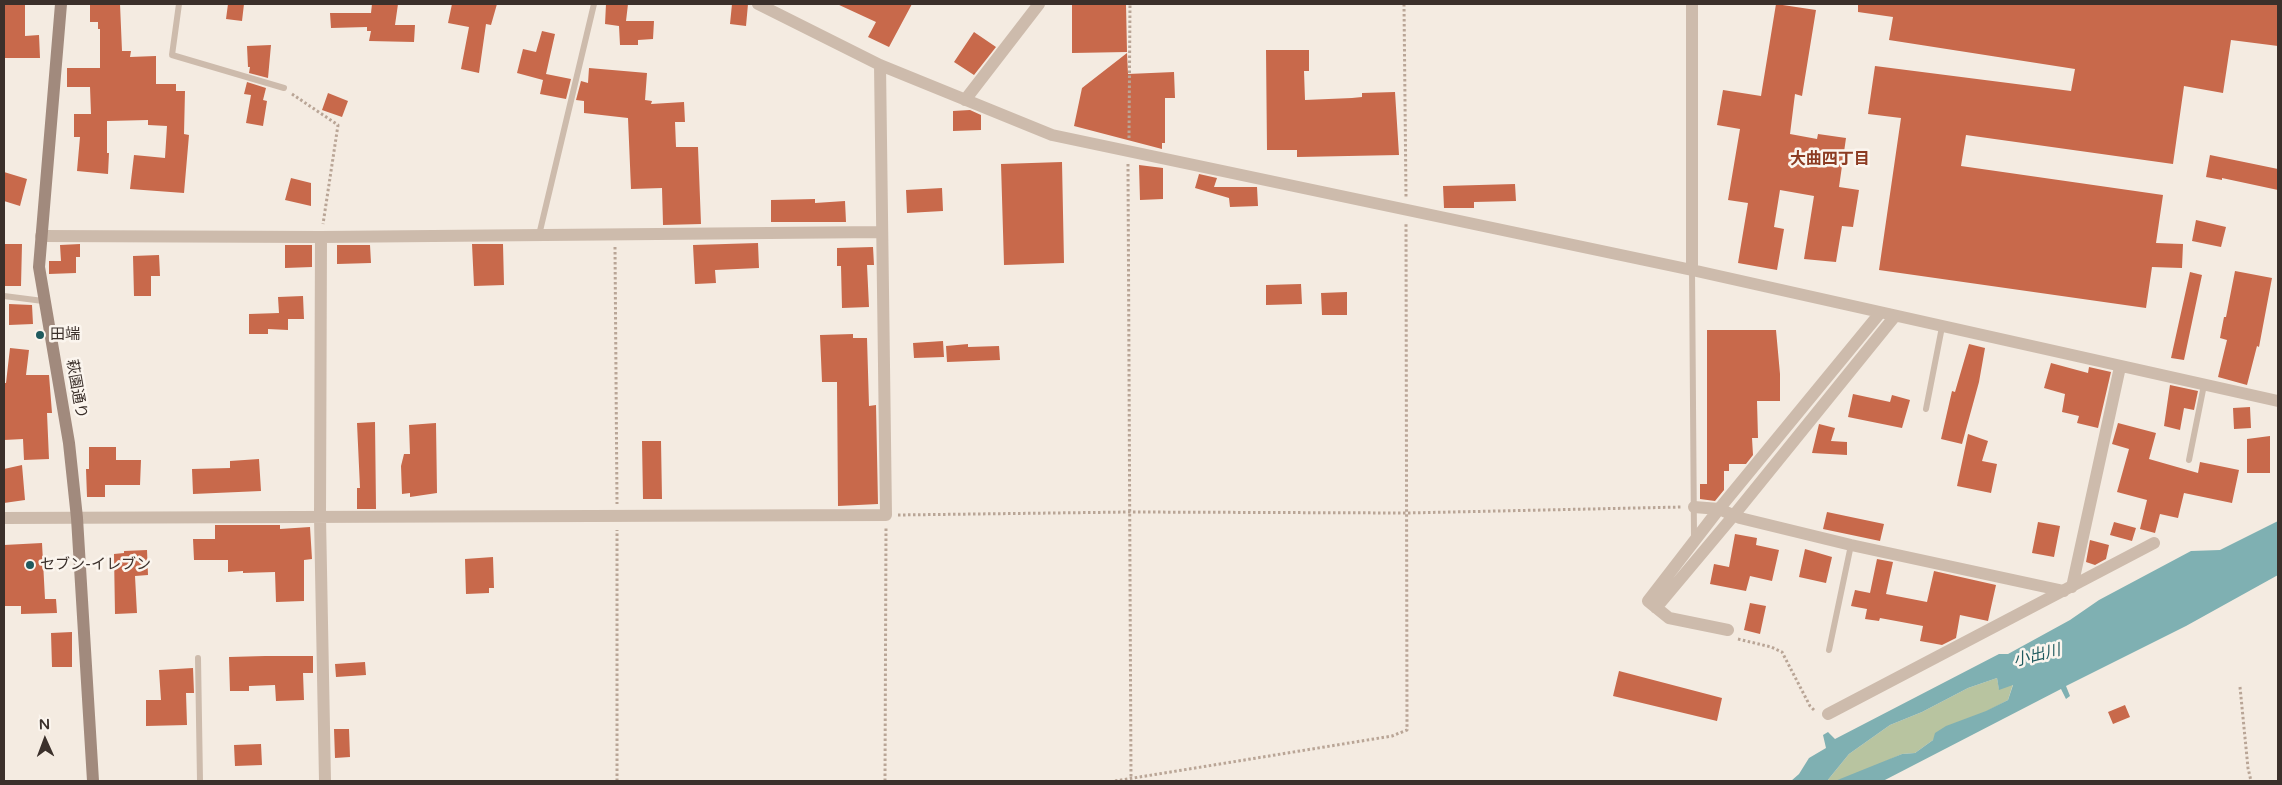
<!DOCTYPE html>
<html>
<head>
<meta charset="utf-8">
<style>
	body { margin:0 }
	#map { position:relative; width:2282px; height:785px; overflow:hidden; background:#f4ebe1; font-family:"Varela Round",sans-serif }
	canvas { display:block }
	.frame { position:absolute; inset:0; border:5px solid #3b302b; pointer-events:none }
	.north { position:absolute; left:20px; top:715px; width:50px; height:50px; -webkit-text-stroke:4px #fbf5ee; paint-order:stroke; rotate:358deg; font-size:14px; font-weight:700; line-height:20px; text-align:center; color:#3b302b }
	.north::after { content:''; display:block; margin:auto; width:18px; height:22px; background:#3b302b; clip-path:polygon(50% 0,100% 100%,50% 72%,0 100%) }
</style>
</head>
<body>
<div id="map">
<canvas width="2282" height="785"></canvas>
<div class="frame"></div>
<div class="north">N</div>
</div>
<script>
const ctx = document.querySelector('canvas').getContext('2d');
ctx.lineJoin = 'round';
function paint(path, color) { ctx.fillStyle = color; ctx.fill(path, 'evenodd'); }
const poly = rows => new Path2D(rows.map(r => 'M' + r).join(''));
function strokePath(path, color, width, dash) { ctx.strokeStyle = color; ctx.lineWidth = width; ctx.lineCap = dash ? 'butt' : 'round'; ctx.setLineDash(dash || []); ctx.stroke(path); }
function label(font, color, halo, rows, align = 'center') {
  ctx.font = font + ' "Varela Round","Noto Sans JP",sans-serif'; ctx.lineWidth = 5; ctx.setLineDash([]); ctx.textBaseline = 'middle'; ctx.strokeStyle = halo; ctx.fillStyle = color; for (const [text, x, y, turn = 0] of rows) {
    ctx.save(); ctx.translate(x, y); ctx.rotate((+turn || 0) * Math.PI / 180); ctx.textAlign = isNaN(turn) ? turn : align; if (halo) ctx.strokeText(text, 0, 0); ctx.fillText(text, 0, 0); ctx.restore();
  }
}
paint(poly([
	[1997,678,1999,689,2013,684,2008,700,1933,740,1915,753,1902,754,1855,775,1835,781,1827,781,1849,754,1890,725,1922,712,1968,688]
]), '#b8c4a0');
paint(poly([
	[2278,521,2278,575,2186,626,2066,686,2070,696,2066,699,2061,689,1883,781,1835,781,1902,754,1915,753,1933,740,1935,733,1946,726,1986,711,2008,700,2013,685,1999,690,1997,678,1968,688,1922,712,1890,725,1849,754,1827,781,1791,781,1799,774,1809,758,1826,748,1823,735,1828,732,1835,739,1999,654,2008,654,2070,620,2099,600,2191,551,2220,550]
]), '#7fb0b2');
paint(poly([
	[4,4,25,4,25,36,39,35,40,58,4,58],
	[90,4,120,4,122,51,131,51,130,57,156,56,156,84,176,84,176,91,185,91,184,134,189,135,184,193,130,189,134,155,165,158,167,126,148,125,148,120,107,121,107,153,109,153,108,174,77,171,80,137,74,137,74,114,91,114,90,87,67,87,67,68,100,68,100,29,98,29,98,22,90,22],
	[228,4,244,4,242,21,226,19],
	[372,4,398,4,395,25,415,25,414,42,369,41,371,31,367,31,367,27,331,28,330,13,371,13],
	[452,4,497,4,491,25,486,24,479,73,461,69,469,27,448,23],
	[606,4,628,4,626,21,654,21,653,39,638,40,638,45,620,45,619,26,605,24],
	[732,4,748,4,746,26,730,24],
	[837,4,912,4,889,47,868,37,876,22],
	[1072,4,1126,4,1127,52,1072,53],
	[1776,4,1816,10,1802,96,1795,94,1790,134,1817,139,1818,134,1846,138,1839,187,1859,190,1853,227,1842,226,1836,262,1804,259,1814,196,1780,190,1774,227,1784,229,1777,270,1738,263,1748,203,1728,200,1740,129,1717,125,1723,90,1761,96],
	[1858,4,2278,4,2278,46,2231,40,2223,93,2184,86,2173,164,1966,135,1961,166,2163,195,2156,243,2183,244,2182,268,2152,267,2146,308,1879,270,1901,118,1868,114,1875,66,2071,91,2075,69,1889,40,1893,17,1858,12],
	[542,31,555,34,546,74,571,79,566,99,540,94,543,80,517,73,523,49,536,52],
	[974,32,996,47,974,75,954,62],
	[271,45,268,78,249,73,250,67,248,67,247,46],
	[1266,50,1309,50,1309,71,1304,71,1305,100,1352,98,1362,97,1362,93,1395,92,1399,155,1297,157,1297,150,1267,150],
	[1127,53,1128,74,1174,72,1175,98,1165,98,1165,143,1162,143,1162,149,1074,126,1082,88],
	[589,68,647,73,645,100,652,101,651,104,684,102,685,122,675,122,676,147,698,147,701,224,663,225,662,188,631,189,628,118,584,113,584,101,576,100,581,81,588,83],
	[247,82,266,88,263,100,267,101,263,126,246,123,251,95,244,94],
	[328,93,348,101,342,117,322,110],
	[970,110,981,115,981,130,953,131,953,111],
	[2210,155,2278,169,2278,190,2222,178,2222,180,2206,177],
	[1062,162,1064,263,1004,265,1001,164],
	[1139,165,1163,168,1163,199,1140,200],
	[4,172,27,179,20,206,4,201],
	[1199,174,1217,178,1214,187,1257,187,1258,206,1230,207,1229,198,1195,188],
	[291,178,311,183,311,206,285,200],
	[1515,184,1516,201,1474,202,1474,208,1444,208,1443,186],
	[942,188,943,211,907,213,906,190],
	[815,199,815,203,845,201,846,222,771,222,771,200],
	[2196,220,2226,227,2221,247,2192,241],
	[758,243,759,268,715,270,716,283,695,284,693,245],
	[4,244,22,244,21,286,4,286],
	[80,244,80,257,76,257,76,273,49,274,49,261,61,261,60,245],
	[472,244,503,244,504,285,474,286],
	[285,245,312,245,312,267,285,268],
	[337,245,370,245,371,263,337,264],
	[873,247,874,265,867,265,869,307,842,308,841,266,837,266,837,248],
	[159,255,160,276,151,276,151,296,134,296,133,256],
	[2235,271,2272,278,2259,347,2257,346,2247,385,2218,377,2227,340,2220,338,2224,317,2226,317],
	[2190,272,2202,275,2184,360,2171,358],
	[1301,284,1302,304,1266,305,1266,285],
	[1347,292,1347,315,1322,315,1321,293],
	[303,296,304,319,288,319,288,330,268,329,268,334,249,334,249,314,279,313,278,297],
	[9,304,32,305,33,324,9,325],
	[1707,330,1776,330,1780,374,1780,401,1757,401,1758,438,1752,438,1753,455,1746,464,1729,464,1729,471,1724,471,1724,490,1715,501,1700,499,1700,484,1707,484],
	[853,334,853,338,867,338,869,406,876,405,878,504,838,506,837,382,822,382,820,335],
	[943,341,944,357,914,358,913,343],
	[968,344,968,347,999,346,1000,360,947,362,946,346],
	[1969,344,1985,348,1979,382,1962,444,1941,439,1952,391,1955,392],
	[10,348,29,350,26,375,49,375,52,413,47,413,49,459,24,460,23,439,4,440,4,383,6,383],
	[2051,363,2088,373,2089,367,2111,372,2098,428,2077,423,2079,416,2062,412,2065,394,2044,388],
	[2170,385,2198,391,2194,410,2184,408,2180,430,2164,426],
	[1853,394,1890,402,1892,395,1910,400,1902,428,1848,417],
	[2250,407,2251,428,2234,429,2233,408],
	[375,422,376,509,357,509,357,488,360,488,357,423],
	[436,423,437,493,410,497,410,493,402,494,401,466,404,454,410,454,409,425],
	[2118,423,2156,433,2149,459,2198,473,2200,462,2239,470,2232,503,2184,493,2178,518,2160,514,2155,533,2140,529,2147,500,2117,492,2129,449,2112,444],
	[1819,424,1835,428,1831,441,1847,442,1847,455,1812,453],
	[1968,434,1988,441,1982,461,1997,464,1991,493,1957,486],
	[2270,436,2270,473,2247,473,2247,439],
	[642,441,661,441,662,499,643,499],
	[89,447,116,447,116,460,141,460,140,485,105,485,105,497,87,497,86,469,89,469],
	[259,459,261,491,193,494,192,469,230,468,230,461],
	[22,465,25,500,4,503,4,469],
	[1827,512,1884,524,1880,541,1823,529],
	[2038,522,2060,526,2054,557,2032,553],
	[2114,522,2136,528,2132,541,2110,535],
	[215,525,280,525,280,529,310,527,312,559,304,560,304,601,276,602,275,572,243,573,243,571,228,572,228,560,194,560,193,539,215,539],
	[1735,534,1757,538,1756,545,1779,550,1772,581,1750,576,1746,591,1710,584,1714,564,1729,567],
	[2090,540,2109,545,2106,559,2095,565,2086,562],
	[42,543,45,599,56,599,57,613,21,614,21,606,4,606,4,545],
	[1805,549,1832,557,1826,583,1799,577],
	[147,550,148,575,135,576,137,613,115,614,114,554,124,553,124,551],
	[493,557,494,588,489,588,489,593,466,594,465,559],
	[1877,559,1893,562,1886,594,1927,602,1934,571,1996,585,1988,621,1960,615,1956,638,1942,645,1920,641,1923,626,1880,618,1879,621,1865,619,1867,609,1851,606,1855,590,1870,593],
	[1750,603,1766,606,1760,634,1744,630],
	[72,632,72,667,52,667,51,633],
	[265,656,313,656,313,673,303,673,304,700,276,701,275,685,249,686,249,691,230,691,229,657],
	[365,662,366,675,336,677,335,664],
	[193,668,194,693,186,693,187,725,146,726,146,700,161,700,159,670],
	[1619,671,1722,698,1717,721,1613,696],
	[2125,705,2130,717,2113,724,2108,712],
	[334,729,349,729,350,757,335,758],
	[261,744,262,765,235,766,234,745]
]), '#c8694b');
strokePath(poly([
	[1404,4,1406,197],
	[292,94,338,125,323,224],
	[1129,138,1130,4],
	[1128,164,1131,779],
	[615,247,617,504],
	[898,515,1130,512,1406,513,1682,507],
	[1738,639,1771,647,1782,652,1810,706,1815,711],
	[2240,687,2248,768,2251,781],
	[617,781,617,530],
	[885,781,886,527],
	[1115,781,1392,736,1407,730,1406,223]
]), '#b9a596', 3, [2.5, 2.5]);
strokePath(poly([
	[179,4,172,55,284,88],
	[539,235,594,4],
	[1692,270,1694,537],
	[4,296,43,301],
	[1926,409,1942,327],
	[2189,460,2204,385],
	[1829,650,1851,545],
	[198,658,200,781]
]), '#cdbbac', 6);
strokePath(poly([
	[758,4,880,65,1052,135,1692,270,2278,401],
	[965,100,1039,4],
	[41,236,321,237,881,232],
	[321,237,320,517,325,781],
	[1692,270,1692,4],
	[1694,507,1719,509,1740,518,1851,545,2064,591],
	[4,518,886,515,880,65],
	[2072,587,2120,367],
	[1656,608,1734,515,1895,316],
	[1728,630,1669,618,1648,601,1719,509,1880,313],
	[1828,714,2154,543]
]), '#cdbbac', 12);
strokePath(poly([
	[61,4,39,267,69,443,77,518,93,781]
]), '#a18a7d', 12);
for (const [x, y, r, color] of [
	[40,335,5,"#1f5a5e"],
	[30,565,5,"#1f5a5e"]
]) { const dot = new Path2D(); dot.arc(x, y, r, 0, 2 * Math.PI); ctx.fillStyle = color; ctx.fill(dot); strokePath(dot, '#fbf5ee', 2); }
label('15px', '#3b302b', '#fbf5ee', [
	["田端",50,335],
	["セブン-イレブン",40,565]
], 'left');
label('15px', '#3b302b', '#fbf5ee', [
	["萩園通り",76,389,80]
]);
label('bold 16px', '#8c3b22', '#fbf5ee', [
	["大曲四丁目",1830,160]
]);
label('italic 16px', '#1f5a5e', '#fbf5ee', [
	["小出川",2037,656,-14]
]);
</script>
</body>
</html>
